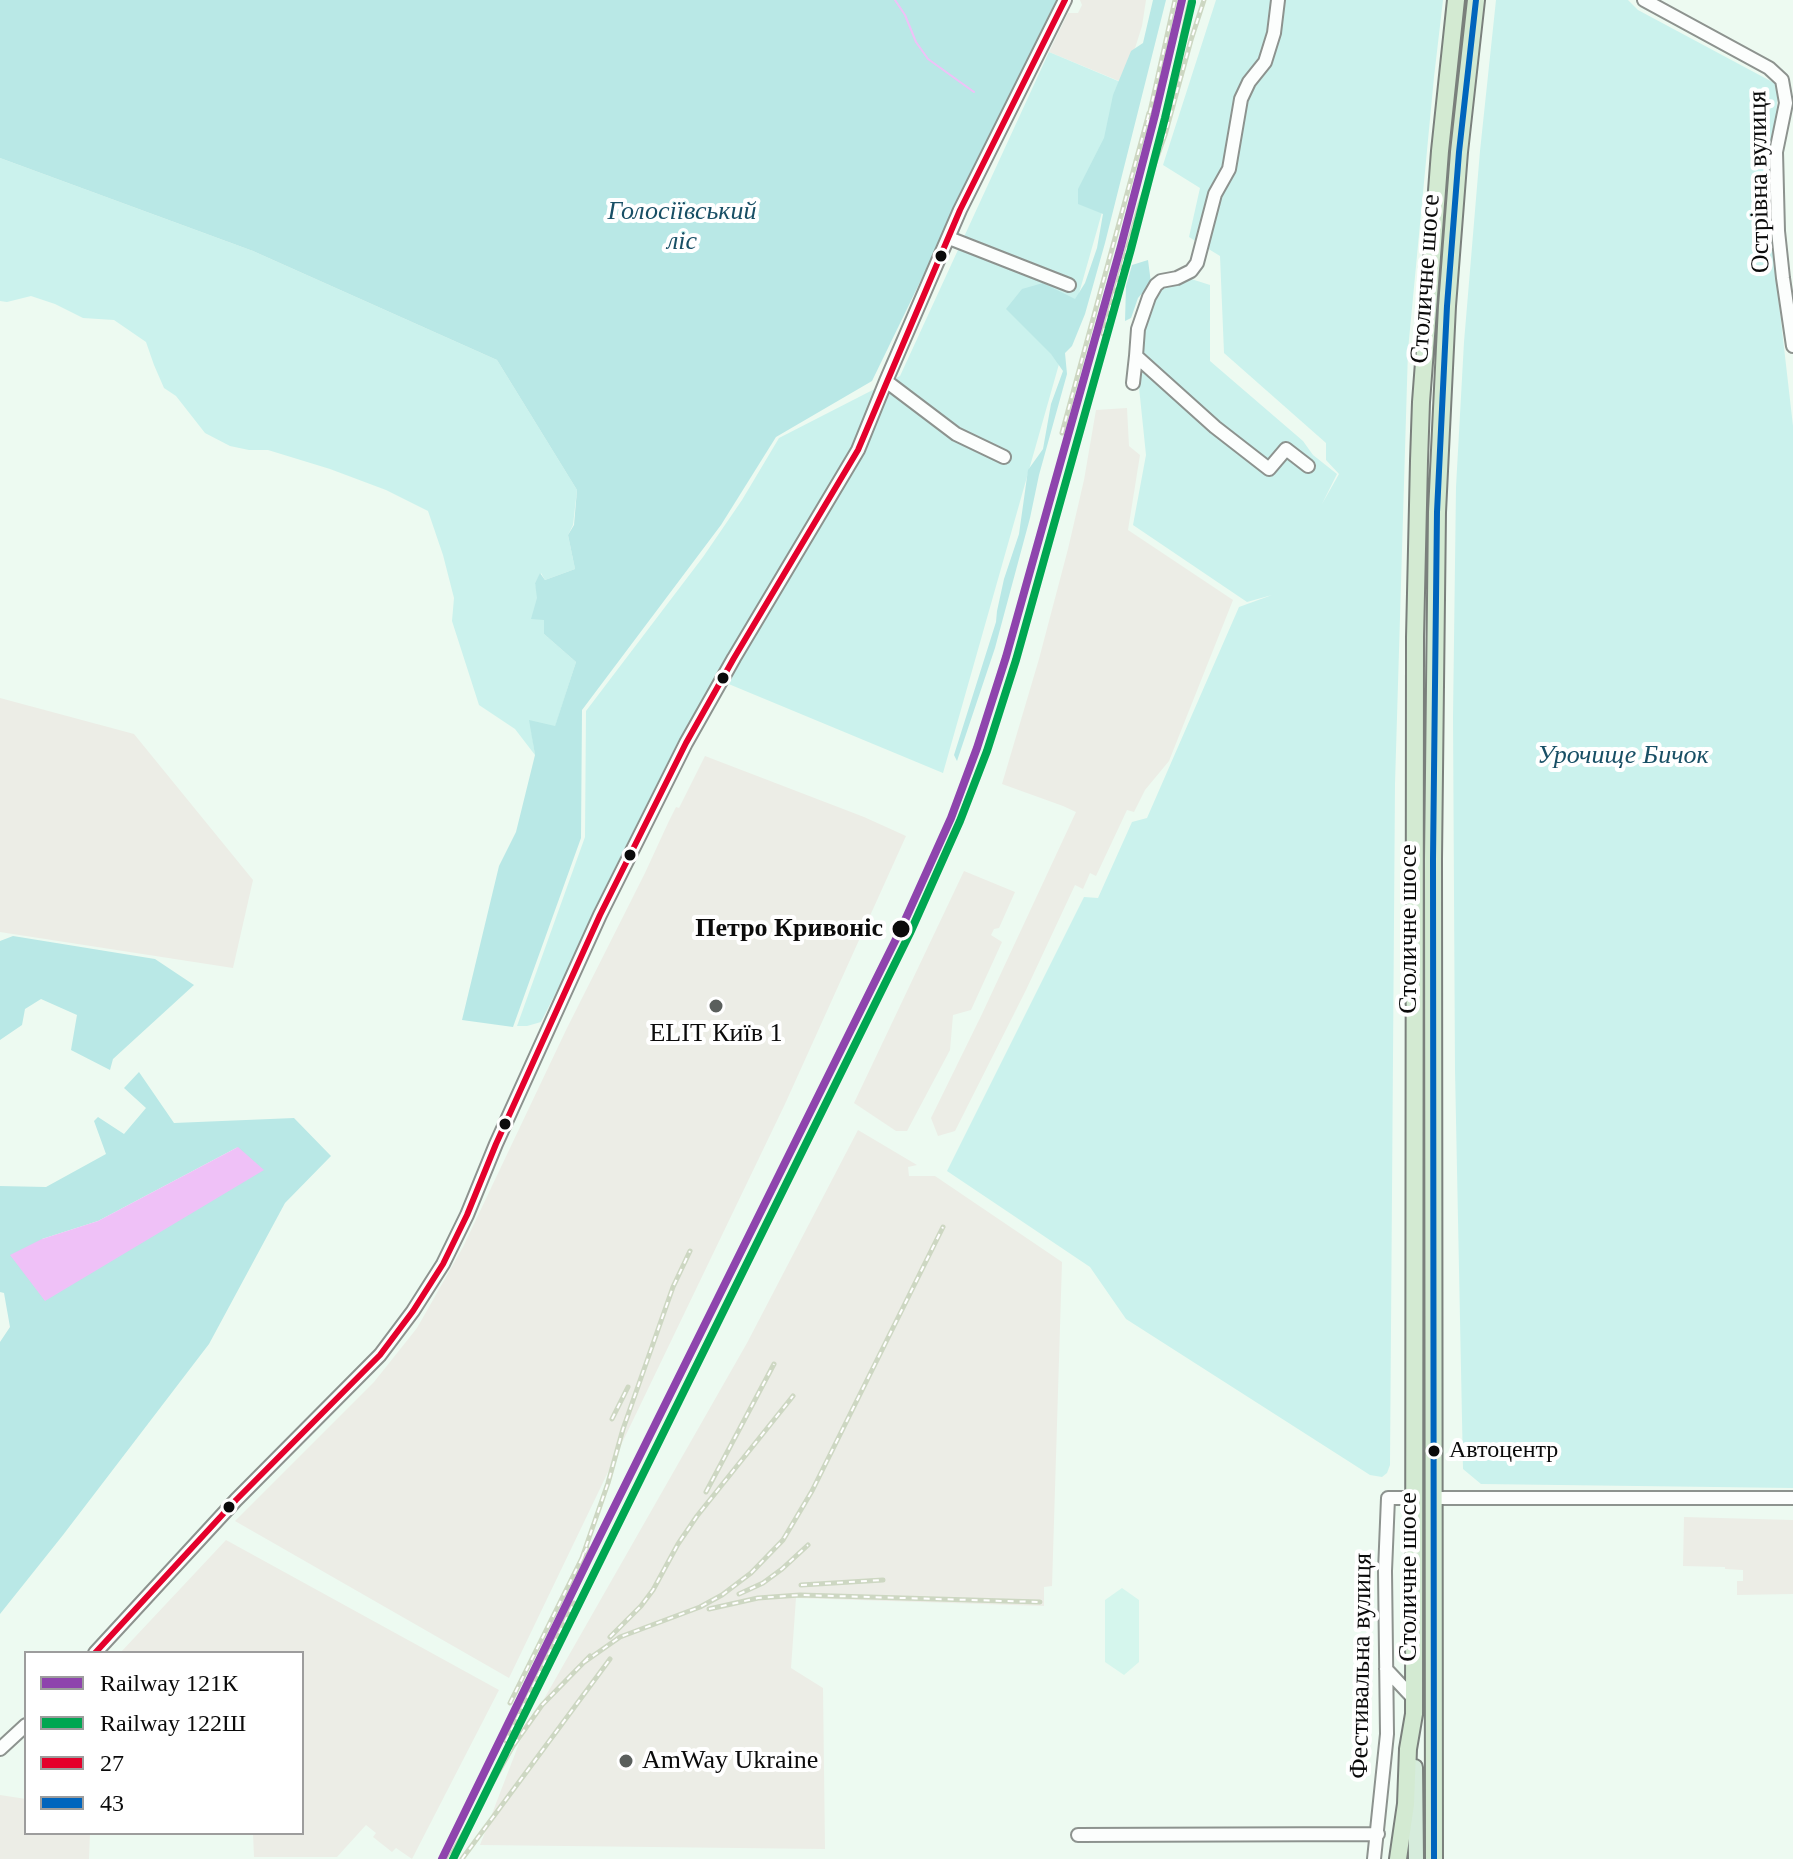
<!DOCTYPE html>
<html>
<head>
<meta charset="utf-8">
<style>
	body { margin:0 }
	#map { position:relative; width:1793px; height:1859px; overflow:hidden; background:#edfaf1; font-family:Georgia,serif }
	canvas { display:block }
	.legend { position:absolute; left:24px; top:1651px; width:280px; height:184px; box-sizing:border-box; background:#fff; border:2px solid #9d9d9d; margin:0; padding:10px 14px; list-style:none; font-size:24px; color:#0b0b0b }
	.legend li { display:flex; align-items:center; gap:16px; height:40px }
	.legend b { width:40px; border:2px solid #9d9d9d }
</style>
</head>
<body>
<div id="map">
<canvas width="1793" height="1859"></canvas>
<ul class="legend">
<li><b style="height:10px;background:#8e44ad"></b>Railway 121К</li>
<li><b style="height:10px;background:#00a651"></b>Railway 122Ш</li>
<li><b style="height:10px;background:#e4002b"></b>27</li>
<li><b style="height:10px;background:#0065bd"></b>43</li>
</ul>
</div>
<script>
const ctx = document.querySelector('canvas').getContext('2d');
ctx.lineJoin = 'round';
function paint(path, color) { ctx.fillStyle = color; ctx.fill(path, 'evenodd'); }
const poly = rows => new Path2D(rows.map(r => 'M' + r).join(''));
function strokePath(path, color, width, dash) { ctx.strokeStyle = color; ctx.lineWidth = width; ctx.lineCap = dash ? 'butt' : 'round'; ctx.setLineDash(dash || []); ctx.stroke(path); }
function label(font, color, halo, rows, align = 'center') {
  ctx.font = font + ' Georgia,serif'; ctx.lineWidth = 8; ctx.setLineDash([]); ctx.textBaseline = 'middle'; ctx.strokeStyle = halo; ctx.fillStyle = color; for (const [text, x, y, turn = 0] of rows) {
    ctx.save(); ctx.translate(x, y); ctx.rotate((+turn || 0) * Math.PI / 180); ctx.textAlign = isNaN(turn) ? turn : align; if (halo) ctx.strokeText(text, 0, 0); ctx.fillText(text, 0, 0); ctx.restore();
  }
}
paint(poly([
	[1080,0,1146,0,1142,26,1126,77,1119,81,1049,52,1068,13,1078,13,1082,5],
	[1127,408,1129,446,1140,455,1128,530,1233,600,1169,761,1145,790,1134,812,1127,810,1096,876,1090,873,1083,889,1075,885,1026,990,955,1131,938,1136,931,1118,982,1014,1076,812,1063,806,1002,784,1039,659,1068,549,1084,480,1096,410],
	[0,698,134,734,253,880,233,968,0,932],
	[705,756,864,817,906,836,785,1104,509,1678,235,1521,374,1382,417,1328,463,1247,567,1028,645,873,668,823,676,807,679,808],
	[964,871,1015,892,999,928,994,929,991,935,1002,942,971,1010,953,1015,950,1050,907,1131,896,1131,854,1103],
	[858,1130,917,1165,908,1167,909,1176,935,1176,1062,1262,1052,1586,1044,1587,1044,1606,796,1598,791,1668,823,1688,825,1849,480,1845,520,1741,747,1343],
	[1684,1517,1793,1520,1793,1594,1737,1595,1737,1581,1743,1581,1743,1570,1725,1569,1725,1567,1683,1566],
	[226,1540,499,1690,412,1859,396,1848,392,1852,373,1837,376,1833,366,1825,337,1857,254,1857,253,1833,302,1833,302,1653,120,1653],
	[0,1795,26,1799,26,1833,90,1833,89,1859,0,1859]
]), '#ecede6');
paint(poly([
	[1216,0,1443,0,1434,77,1408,350,1395,784,1390,1465,1387,1473,1382,1477,1370,1475,1126,1319,1090,1267,947,1171,1084,897,1098,898,1132,822,1147,818,1239,607,1272,595,1247,602,1133,525,1146,455,1134,339,1159,285,1185,277,1210,285,1210,361,1303,441,1313,455,1337,474,1322,504,1339,474,1326,460,1326,443,1224,353,1220,256,1189,237,1200,188,1163,165],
	[1496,0,1628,0,1638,10,1778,85,1770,225,1793,426,1793,1488,1481,1484,1463,1469,1455,1070,1453,717,1456,487,1464,342,1480,151],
	[1049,52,1137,89,943,773,719,680,683,742,541,1022,527,1026,517,1026,585,837,586,711,703,557,742,500,779,438,900,376],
	[0,158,253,251,497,360,577,490,573,525,568,535,575,569,545,580,541,573,535,583,544,620,544,634,576,662,555,727,530,721,535,755,515,729,479,705,452,621,454,598,443,555,428,511,386,490,330,469,268,450,249,450,230,446,205,433,176,396,164,388,154,365,146,342,114,320,83,318,55,304,31,296,7,302,0,301]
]), '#cbf2ed');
paint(poly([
	[0,0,1057,0,872,381,776,437,721,525,582,710,581,838,513,1027,462,1020,499,866,516,832,535,755,529,720,555,726,576,662,544,634,544,620,531,619,537,598,535,583,540,573,545,580,575,569,568,535,574,525,577,490,497,360,253,251,0,158],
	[1153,0,1166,0,1105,243,1085,314,1072,346,1065,353,1067,374,1039,475,1030,518,995,648,957,761,954,755,996,622,997,611,1004,579,1019,534,1028,470,1043,449,1051,404,1063,371,1051,354,1006,309,1022,289,1043,283,1075,299,1085,283,1097,248,1103,214,1078,204,1078,189,1104,138,1113,95,1131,51,1143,43],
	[1148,260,1151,283,1138,298,1131,318,1125,321,1126,286,1132,265],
	[13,936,155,959,194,985,113,1059,110,1070,71,1050,77,1015,41,999,25,1009,22,1025,0,1040,0,941],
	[139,1072,174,1123,294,1118,331,1156,285,1203,209,1344,63,1535,0,1614,0,1342,10,1327,4,1293,0,1292,0,1186,46,1187,106,1154,94,1121,98,1117,124,1134,146,1108,124,1088],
	[238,1147,44,1300,42,1239,98,1221]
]), '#b9e8e6');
paint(poly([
	[1122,1588,1139,1600,1139,1662,1124,1675,1105,1662,1105,1600]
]), '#d5f6ed');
paint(poly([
	[238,1147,264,1170,45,1301,10,1255,42,1239,98,1221]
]), '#efc1f7');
strokePath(poly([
	[895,0,905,15,916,42,928,59,974,92]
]), '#efc1f7', 2);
const minor = poly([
	[1278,0,1274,33,1265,62,1249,82,1241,99,1229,169,1215,194,1197,263,1191,271,1177,278,1161,281,1156,285,1149,297,1138,329,1136,356,1215,427,1269,469,1286,449,1308,466],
	[1644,0,1769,68,1782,80,1786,103,1776,152,1778,231,1783,278,1793,346],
	[949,238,1069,285],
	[886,381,956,434,1004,457],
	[1133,383,1136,356],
	[1433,1498,1793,1498],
	[95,1653,236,1500,380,1355,413,1311,443,1264,467,1215,496,1144,600,915,686,743,734,658,858,450,886,381,960,210,1065,0],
	[1386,1669,1414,1699],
	[0,1749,26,1725],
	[1078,1835,1378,1834],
	[1374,1859,1387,1734,1385,1571,1388,1498,1414,1498]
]);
const major = poly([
	[1415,1767,1416,1859]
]);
const highway = poly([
	[1398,1859,1406,1804,1408,1749,1414,1714,1415,637,1419,461,1421,402,1440,151,1456,0],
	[1434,1859,1433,859,1437,512,1447,306,1459,152,1476,0]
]);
strokePath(minor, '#8d938f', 16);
strokePath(major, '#7a807c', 18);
strokePath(highway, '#7a807c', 20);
strokePath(minor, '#fcfefd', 12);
strokePath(major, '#d6ecdc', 14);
strokePath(highway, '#d3ead2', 16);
const rail = poly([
	[1182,37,1190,0],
	[1147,125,1175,0],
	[1103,334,1140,204,1165,135,1191,40,1204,0],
	[1062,433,1149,113],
	[612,1419,628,1387],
	[706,1492,774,1364],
	[582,1558,608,1483,623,1429,673,1287,690,1251],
	[801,1585,883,1580],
	[739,1594,763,1583,782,1569,808,1545],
	[709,1609,758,1598,800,1595,1040,1602],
	[610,1637,641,1606,653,1590,678,1544,697,1516,793,1396],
	[583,1663,620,1637,700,1607,722,1595,751,1573,783,1540,812,1491,943,1227],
	[510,1703,587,1548],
	[506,1741,574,1603],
	[449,1859,513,1746,542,1705,590,1656],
	[462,1859,610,1659]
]);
strokePath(rail, '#cdd7c2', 5);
strokePath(rail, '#fff', 2, [6]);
strokePath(poly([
	[95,1653,236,1500,380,1355,413,1311,443,1264,467,1215,496,1144,600,915,686,743,734,658,858,450,960,210,1065,0]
]), '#e4002b', 6);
strokePath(poly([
	[1434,1859,1433,859,1437,512,1447,306,1459,152,1476,0]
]), '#0065bd', 6);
strokePath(poly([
	[442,1859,588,1560,901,929,951,818,977,748,1006,657,1121,246,1155,115,1182,0]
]), '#8e44ad', 8);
strokePath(poly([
	[453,1859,910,933,960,821,987,751,1016,660,1131,249,1165,118,1192,2]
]), '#00a651', 8);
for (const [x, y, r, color] of [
	[941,256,7,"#0b0b0b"],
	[723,678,7,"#0b0b0b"],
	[630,855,7,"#0b0b0b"],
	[901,929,10,"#0b0b0b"],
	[716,1006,8,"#5a5f5c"],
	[505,1124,7,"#0b0b0b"],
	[1434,1451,7,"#0b0b0b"],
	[229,1507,7,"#0b0b0b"],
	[626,1761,8,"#5a5f5c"]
]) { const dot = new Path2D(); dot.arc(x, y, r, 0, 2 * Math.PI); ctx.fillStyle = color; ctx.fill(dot); strokePath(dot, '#fff', 3); }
label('24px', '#0b0b0b', '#fff', [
	["Автоцентр",1449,1451]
], 'left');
label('26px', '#0b0b0b', '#fff', [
	["Острівна вулиця",1760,182,-91],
	["Столичне шосе",1426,279,-86],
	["Столичне шосе",1409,929,-90],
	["Столичне шосе",1409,1577,-90],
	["Фестивальна вулиця",1362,1666,-89]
]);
label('italic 26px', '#184f65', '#fff', [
	["Голосіївський",682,212],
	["ліс",682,242],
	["Урочище Бичок",1623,756]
]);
label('bold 26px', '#0b0b0b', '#fff', [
	["Петро Кривоніс",883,929]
], 'right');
label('26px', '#0b0b0b', '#fff', [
	["ELIT Київ 1",716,1034],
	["AmWay Ukraine",642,1761,"left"]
]);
</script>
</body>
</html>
